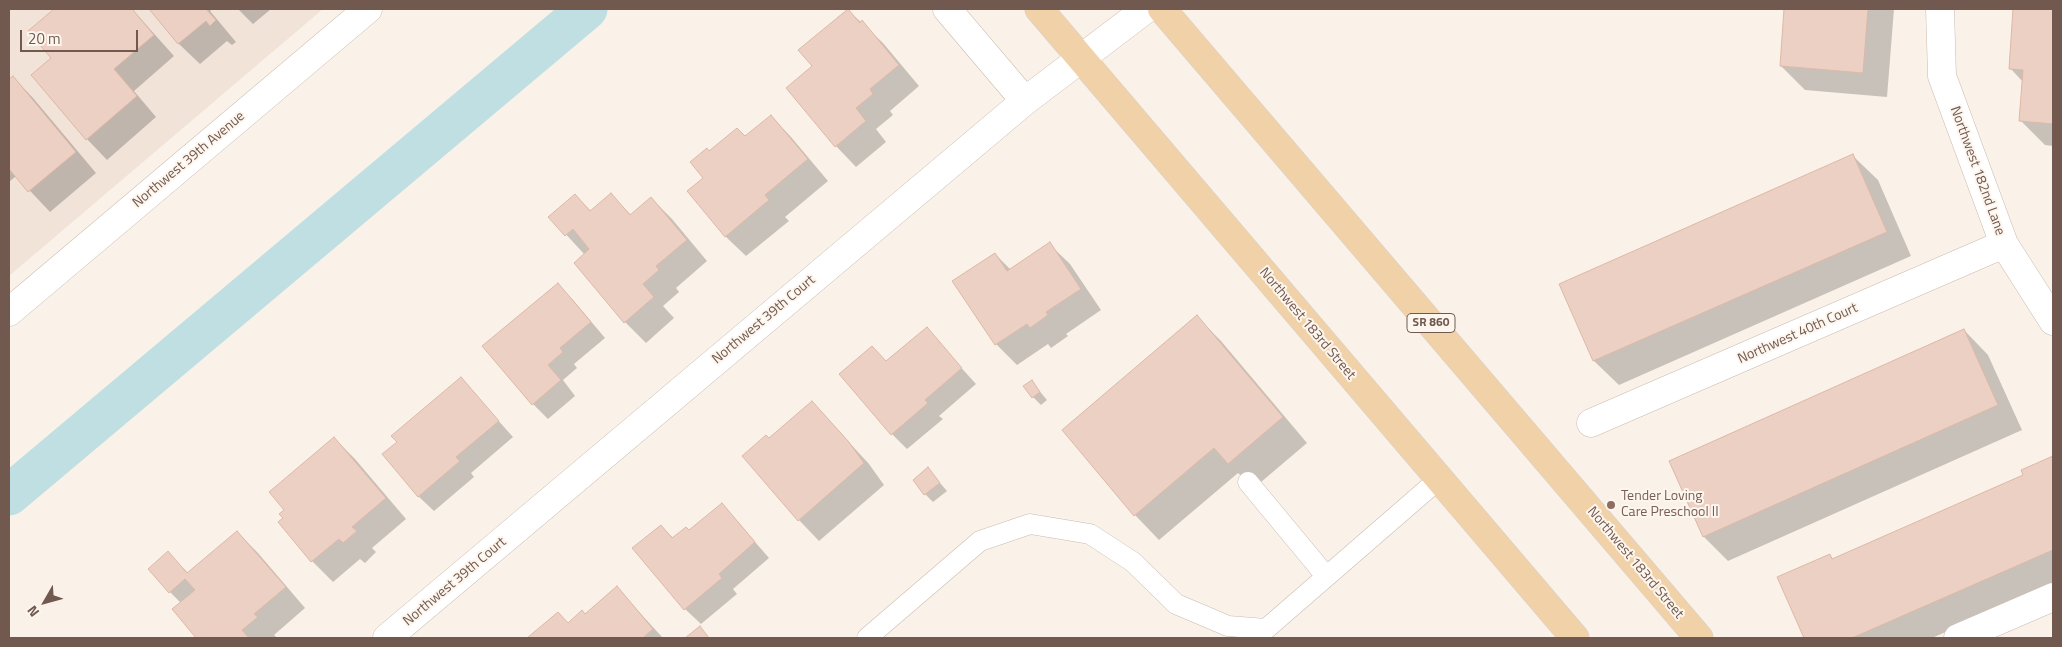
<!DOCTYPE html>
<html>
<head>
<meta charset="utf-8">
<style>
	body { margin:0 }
	#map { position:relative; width:2062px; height:647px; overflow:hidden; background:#faf2e8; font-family:"Titillium Web",sans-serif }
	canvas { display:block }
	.frame { position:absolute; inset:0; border:10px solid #71594f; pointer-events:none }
	.north { position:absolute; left:20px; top:577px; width:50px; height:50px; -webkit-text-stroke:4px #fdf6ee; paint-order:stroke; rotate:232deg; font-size:14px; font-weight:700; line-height:20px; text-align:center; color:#71594f }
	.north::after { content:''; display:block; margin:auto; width:18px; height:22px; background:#71594f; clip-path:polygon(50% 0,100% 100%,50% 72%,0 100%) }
	.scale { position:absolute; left:20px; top:30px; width:118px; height:22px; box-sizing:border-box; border:2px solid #71594f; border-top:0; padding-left:6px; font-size:15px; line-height:18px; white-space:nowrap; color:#71594f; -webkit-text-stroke:4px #fdf6ee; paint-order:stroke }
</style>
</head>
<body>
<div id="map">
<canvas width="2062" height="647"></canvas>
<div class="frame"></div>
<div class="north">N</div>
<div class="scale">20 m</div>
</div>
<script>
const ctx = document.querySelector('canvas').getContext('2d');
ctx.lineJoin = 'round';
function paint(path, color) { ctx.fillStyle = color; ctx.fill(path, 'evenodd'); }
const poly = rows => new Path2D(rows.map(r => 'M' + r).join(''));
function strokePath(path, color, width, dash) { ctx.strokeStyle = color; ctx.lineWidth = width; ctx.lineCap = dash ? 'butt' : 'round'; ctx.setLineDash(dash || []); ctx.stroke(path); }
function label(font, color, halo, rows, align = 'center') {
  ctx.font = font + ' "Titillium Web",sans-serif'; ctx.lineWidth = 4; ctx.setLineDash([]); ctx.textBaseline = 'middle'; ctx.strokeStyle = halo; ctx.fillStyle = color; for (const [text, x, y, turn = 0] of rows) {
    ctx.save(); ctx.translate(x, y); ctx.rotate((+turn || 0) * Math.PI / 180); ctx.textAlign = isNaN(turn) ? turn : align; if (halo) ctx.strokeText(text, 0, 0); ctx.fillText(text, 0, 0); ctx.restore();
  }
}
paint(poly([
	[9,9,323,9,9,276]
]), '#f1e3d8');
paint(poly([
	[56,9,132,9,174,56,134,91,156,117,107,160,87,139,53,58,30,31],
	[150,9,212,9,210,11,236,42,232,45,227,41,200,64,179,44],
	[238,9,271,9,253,24],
	[1785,9,1894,9,1887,97,1805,90,1781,66],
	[2014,9,2053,9,2053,146,2045,145,2021,121,2023,82,2010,68],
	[848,10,883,43,919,86,890,111,893,115,876,129,886,142,856,167,836,146,814,67],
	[13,77,33,98,96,173,50,212,16,176,9,182,9,81],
	[771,116,791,137,828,181,785,217,789,221,746,256,725,236,705,178,710,152,745,138],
	[1853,156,1878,180,1911,256,1619,385,1594,361,1561,285],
	[611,195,631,215,651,198,672,219,707,261,676,288,679,292,663,306,674,318,646,343,625,322,585,255,550,217,575,196,591,211],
	[1049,244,1070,264,1101,310,1066,334,1068,336,1051,348,1048,344,1017,365,996,344,954,282,995,254,1011,270],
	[558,285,573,300,605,338,574,364,577,368,563,380,575,396,548,419,533,404],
	[1197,317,1221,341,1307,443,1254,488,1238,473,1159,540,1135,515,1063,430],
	[926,329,976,384,939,416,943,419,907,449,892,434,886,362],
	[1964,330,1988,355,2022,430,1728,561,1704,537,1670,462],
	[461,379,513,437,471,473,474,477,434,511,418,496,399,442],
	[1032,382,1047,400,1041,405,1033,397],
	[812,402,869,464,884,485,819,541,799,520,769,440],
	[334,438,355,459,406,519,372,548,376,552,365,563,360,559,333,582,312,561,284,518],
	[2053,457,2053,585,1932,638,1805,638,1779,578,1830,556,1834,560,2025,476,2022,471],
	[928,469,947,491,933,502,925,494],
	[722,504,769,558,733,589,737,594,701,624,685,609,661,526,674,539,689,531],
	[237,532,258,553,305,608,274,635,277,638,198,638,173,610,181,603,170,592,168,553,189,574],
	[617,588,663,638,529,638,568,624,586,615]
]), '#0003');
strokePath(poly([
	[9,495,587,9]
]), '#bfdfe2', 41);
const building = poly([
	[54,9,132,9,154,35,114,69,137,96,86,140,31,75,51,58,28,31,54,9],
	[149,9,206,9,216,20,210,26,206,21,178,44,149,9],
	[848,9,860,23,862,20,899,65,870,89,873,94,856,108,866,121,835,147,786,88,812,66,798,50,848,9],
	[1784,9,1868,9,1863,73,1780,66,1784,9],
	[2013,9,2053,9,2053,124,2019,121,2023,70,2009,69,2013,9],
	[13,76,76,152,28,192,9,169,9,79,13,76],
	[771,115,808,159,765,195,769,200,725,237,687,191,703,178,690,162,707,148,709,151,737,128,745,136,771,115],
	[1853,154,1887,232,1593,361,1559,284,1853,154],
	[611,193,630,215,651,197,687,240,656,266,659,270,643,284,654,297,624,323,574,263,589,249,573,229,565,236,548,217,575,194,590,211,611,193],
	[1050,242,1081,289,1046,312,1048,315,1030,328,1027,324,995,345,952,281,995,253,1007,271,1050,242],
	[558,283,591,322,560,348,563,352,548,365,561,380,532,405,482,346,558,283],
	[1197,315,1283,417,1228,464,1214,448,1134,516,1062,430,1197,315],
	[927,327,962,368,925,400,928,403,891,435,839,374,872,346,886,361,927,327],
	[1964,329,1998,405,1703,537,1669,461,1964,329],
	[461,377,499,421,456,457,460,461,418,497,382,454,397,442,391,436,461,377],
	[1032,380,1040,392,1032,398,1023,386,1032,380],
	[812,401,848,441,864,463,798,521,742,456,766,435,769,438,812,401],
	[334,437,386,498,352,527,357,531,343,543,339,539,311,562,278,522,283,518,279,514,284,510,269,492,334,437],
	[2053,456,2053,550,1852,638,1804,638,1777,577,1830,554,1832,559,2023,475,2021,470,2053,456],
	[928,467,940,483,924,495,913,480,928,467],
	[722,503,755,542,719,574,722,578,684,610,632,548,661,525,672,538,686,527,689,530,722,503],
	[237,531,286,587,254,614,258,617,242,630,249,638,196,638,172,609,195,590,185,579,169,593,148,569,168,551,187,573,237,531],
	[617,586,653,629,643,638,527,638,558,612,568,623,582,610,585,614,617,586],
	[700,626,709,638,685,638,700,626]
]);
paint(building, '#ecd0c3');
strokePath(building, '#ddb7a5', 1);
const service = poly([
	[1248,482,1326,576],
	[867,638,980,541,1030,524,1090,534,1133,562,1176,604,1228,626,1266,629,1439,479]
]);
const minor = poly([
	[947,9,1025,101],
	[1940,9,1942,76,2004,244,2053,321],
	[9,312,368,9],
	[1591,423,2004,244],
	[387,638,1025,101,1146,9],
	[1958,638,2053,597]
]);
const primary = poly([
	[1039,9,1575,638],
	[1162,9,1699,638]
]);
strokePath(service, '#cbbaaf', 21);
strokePath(minor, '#cbbaaf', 29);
strokePath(primary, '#d7d1ce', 29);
strokePath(service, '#fff', 20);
strokePath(minor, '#fff', 28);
strokePath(primary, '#f1d1a8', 28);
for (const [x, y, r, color] of [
	[1611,505,5,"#8d6e63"]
]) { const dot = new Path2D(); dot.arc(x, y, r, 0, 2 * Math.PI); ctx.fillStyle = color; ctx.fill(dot); strokePath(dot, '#fdf6ee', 2); }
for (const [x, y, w] of [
	[1431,323,48]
]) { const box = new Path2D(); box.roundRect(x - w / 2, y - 9.5, w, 19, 4); ctx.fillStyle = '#fdf6ee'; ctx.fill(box); strokePath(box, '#71594f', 1); }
label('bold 12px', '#71594f', null, [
	["SR 860",1431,323]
]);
label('14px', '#71594f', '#fdf6ee', [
	["Northwest 39th Avenue",189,160,-40],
	["Northwest 182nd Lane",1977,171,70],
	["Northwest 39th Court",764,320,-40],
	["Northwest 183rd Street",1307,324,50],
	["Northwest 40th Court",1798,334,-24],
	["Northwest 183rd Street",1635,563,50],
	["Northwest 39th Court",455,582,-40]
]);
label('14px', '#785e54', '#fdf6ee', [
	["Tender Loving",1621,497],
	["Care Preschool II",1621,513]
], 'left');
</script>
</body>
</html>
